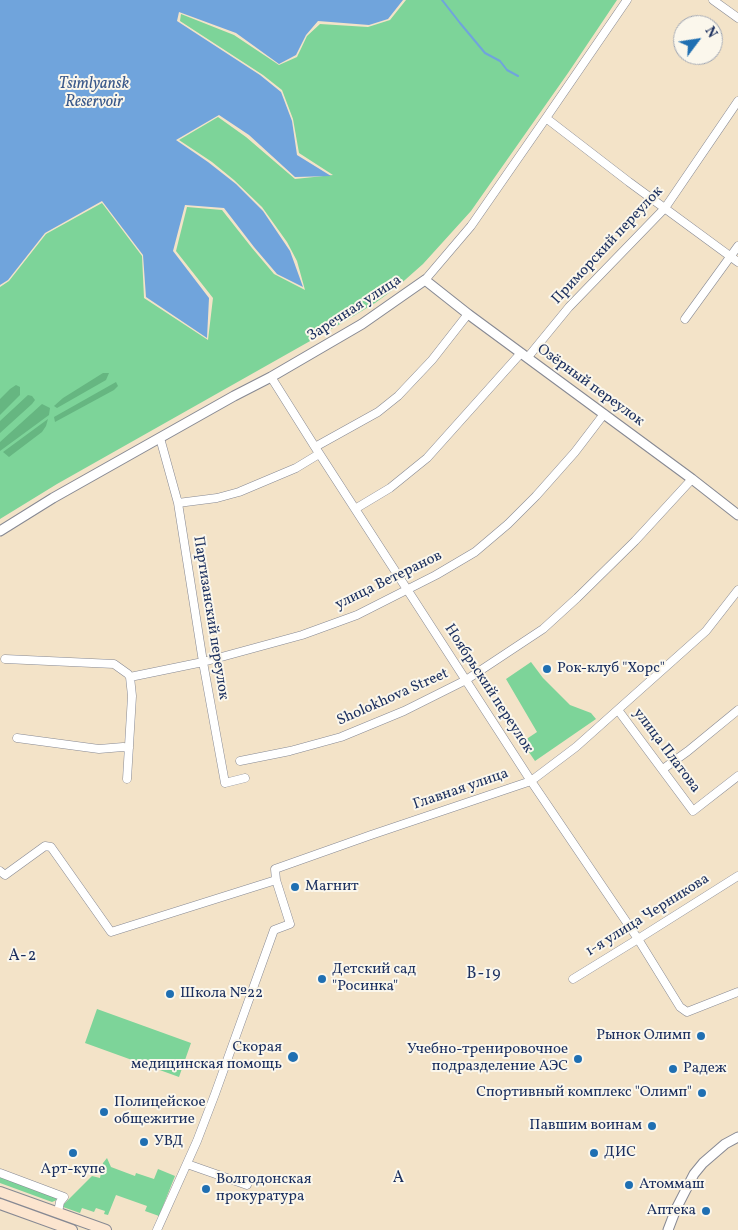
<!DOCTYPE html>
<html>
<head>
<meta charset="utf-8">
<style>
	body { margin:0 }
	#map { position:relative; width:738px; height:1230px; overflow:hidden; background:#f3e3c8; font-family:Vollkorn,serif }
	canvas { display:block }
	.north { position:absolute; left:673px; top:15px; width:50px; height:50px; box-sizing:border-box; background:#fbf7ec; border:1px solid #a1a7b3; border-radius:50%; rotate:59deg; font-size:14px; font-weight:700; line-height:20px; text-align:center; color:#1b2f5e }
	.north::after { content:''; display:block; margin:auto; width:18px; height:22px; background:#1f6fb2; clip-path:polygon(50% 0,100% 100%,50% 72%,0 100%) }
</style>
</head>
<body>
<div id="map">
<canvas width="738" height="1230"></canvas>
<div class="north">N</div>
</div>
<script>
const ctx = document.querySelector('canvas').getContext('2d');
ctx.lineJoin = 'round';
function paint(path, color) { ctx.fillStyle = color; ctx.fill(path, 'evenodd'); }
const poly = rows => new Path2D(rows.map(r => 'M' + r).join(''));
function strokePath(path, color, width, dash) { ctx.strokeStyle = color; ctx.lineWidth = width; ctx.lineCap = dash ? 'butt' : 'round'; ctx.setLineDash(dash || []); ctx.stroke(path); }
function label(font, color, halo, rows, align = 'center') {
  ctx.font = font + ' Vollkorn,serif'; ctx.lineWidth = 4; ctx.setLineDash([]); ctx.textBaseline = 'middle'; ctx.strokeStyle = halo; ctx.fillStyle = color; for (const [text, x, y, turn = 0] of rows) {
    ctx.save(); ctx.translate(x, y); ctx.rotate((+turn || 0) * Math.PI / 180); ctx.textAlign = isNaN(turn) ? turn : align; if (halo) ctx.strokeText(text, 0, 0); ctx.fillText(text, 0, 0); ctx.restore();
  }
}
paint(poly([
	[406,0,617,0,568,73,471,211,423,264,397,287,375,303,342,323,57,484,0,519,0,287,9,281,46,234,102,203,142,256,144,298,208,340,213,298,176,251,187,207,222,210,252,248,274,274,305,290,297,261,287,242,262,207,234,180,212,162,179,140,218,117,246,137,295,179,333,175,299,153,293,119,282,90,263,75,180,21,181,14,234,35,279,65,297,57,307,36,320,24,368,27,390,20],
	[531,662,543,678,570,705,591,713,596,719,535,761,522,742,537,732,506,679],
	[97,1009,191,1043,179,1077,85,1043],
	[107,1158,111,1167,135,1176,136,1173,154,1179,158,1169,175,1176,159,1216,145,1211,147,1206,116,1195,108,1215,104,1214,105,1211,96,1208,94,1212,82,1208,80,1213,63,1207,63,1205,92,1176,100,1178,103,1163],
	[0,1175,58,1197,57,1200,52,1202,0,1183]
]), '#7dd499');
paint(poly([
	[103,373,109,373,106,380,57,408,54,406,63,398],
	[116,382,118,386,114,390,55,422,54,417],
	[16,385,20,387,20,395,0,415,0,399,10,389],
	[28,395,32,396,35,400,32,404,0,433,0,421],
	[42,404,50,408,49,415,0,451,0,442],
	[48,419,46,426,42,432,9,457,3,452]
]), '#66b681');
paint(poly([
	[0,0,403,0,388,19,369,25,318,21,306,35,296,55,279,64,236,33,179,12,177,21,260,75,281,92,292,121,297,155,331,176,295,177,249,135,219,115,176,140,208,162,236,184,263,211,290,251,303,287,277,274,254,247,224,208,185,205,173,251,209,298,207,338,146,297,143,255,102,201,45,233,8,280,0,285]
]), '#70a4dc');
strokePath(poly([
	[442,0,460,23,485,53,500,61,507,70,518,76]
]), '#70a4dc', 2);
const minor = poly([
	[713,0,738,18],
	[546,118,629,182,738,262],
	[425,280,471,226,546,118,627,0],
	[685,319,738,246],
	[528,357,569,307,665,208,738,101],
	[271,377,315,447,531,781,638,939,680,1007,687,1012,738,992],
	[160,438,178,503,203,662,225,783,245,778],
	[315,447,378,412,398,396,432,360,468,314],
	[178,503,217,498,239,492,296,468,319,454],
	[355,509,390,488,427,458,521,353],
	[5,659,114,664,128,674,130,677,132,696,127,779],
	[130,677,203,662,302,635,357,615,436,575,475,552,508,524,536,496,575,452,604,414],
	[618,710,693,811,738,776],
	[17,738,99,749,123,747,129,748],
	[240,761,290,751,341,737,404,711,466,680,543,629,577,598,635,541,692,479],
	[663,769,688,751,738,710],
	[0,871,5,875,45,846,51,847,111,932,276,880],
	[573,979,638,939,738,876],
	[187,1164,247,1185],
	[0,1173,64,1197,60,1202,58,1212],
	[157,1230,197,1141,215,1094,274,930,290,924,276,880,275,869,371,835,531,781,576,747,706,631,738,590]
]);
const tertiary = poly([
	[0,531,53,498,234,396,271,377,362,324,425,280,468,314,692,479,738,515],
	[668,1230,676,1209,694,1174,703,1163,725,1144,738,1137]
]);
const secondary = poly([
	[0,1192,106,1230],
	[0,1204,72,1230]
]);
strokePath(minor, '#878993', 9);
strokePath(tertiary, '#878993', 11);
strokePath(secondary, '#878993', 12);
strokePath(minor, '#fff', 8);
strokePath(tertiary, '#fff', 9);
strokePath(secondary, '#fce5cf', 10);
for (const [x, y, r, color] of [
	[547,669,5,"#1f6fb2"],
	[295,887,5,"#1f6fb2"],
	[322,979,5,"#1f6fb2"],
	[170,994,5,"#1f6fb2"],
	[701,1036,5,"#1f6fb2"],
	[293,1057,6,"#1f6fb2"],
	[578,1059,5,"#1f6fb2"],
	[673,1069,5,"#1f6fb2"],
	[702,1093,5,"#1f6fb2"],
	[104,1112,5,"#1f6fb2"],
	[652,1126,5,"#1f6fb2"],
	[144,1142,5,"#1f6fb2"],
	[73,1153,5,"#1f6fb2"],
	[594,1153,5,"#1f6fb2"],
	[629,1185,5,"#1f6fb2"],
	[206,1189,5,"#1f6fb2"],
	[706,1211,5,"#1f6fb2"]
]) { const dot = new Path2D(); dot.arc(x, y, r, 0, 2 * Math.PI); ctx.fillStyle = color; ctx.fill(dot); strokePath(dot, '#fbf7ec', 2); }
label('15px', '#1b2f5e', '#fbf7ec', [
	["Приморский переулок",608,246,-47],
	["Заречная улица",355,309,-33],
	["Озёрный переулок",590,386,36],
	["улица Ветеранов",389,581,-26],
	["Партизанский переулок",210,618,81],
	["Ноябрьский переулок",488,689,57],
	["Sholokhova Street",393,698,-24],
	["улица Платова",666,751,53],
	["Главная улица",461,790,-19],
	["1-я улица Черникова",648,916,-32]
]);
label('15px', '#1b2f5e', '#fbf7ec', [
	["Рок-клуб \"Хорс\"",557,669],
	["Магнит",305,887],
	["Детский сад",332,970],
	["\"Росинка\"",332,987],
	["Школа №22",180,994],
	["Рынок Олимп",691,1036,"right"],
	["Скорая",282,1048,"right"],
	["медицинская помощь",282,1065,"right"],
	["Учебно-тренировочное",568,1050,"right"],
	["подразделение АЭС",568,1067,"right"],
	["Радеж",683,1069],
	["Спортивный комплекс \"Олимп\"",692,1093,"right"],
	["Полицейское",114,1103],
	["общежитие",114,1120],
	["Павшим воинам",642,1126,"right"],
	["УВД",154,1142],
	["ДИС",604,1153],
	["Арт-купе",73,1170,"center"],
	["Волгодонская",216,1180],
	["прокуратура",216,1197],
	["Атоммаш",639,1185],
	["Аптека",696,1211,"right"]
], 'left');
label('italic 16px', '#39588a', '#fbf7ec', [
	["Tsimlyansk",94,85],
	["Reservoir",94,103]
]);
ctx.letterSpacing = '1px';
label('16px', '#1b2f5e', '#fbf7ec', [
	["А-2",23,957],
	["В-19",484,975],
	["А",399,1179]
]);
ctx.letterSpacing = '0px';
</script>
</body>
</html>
